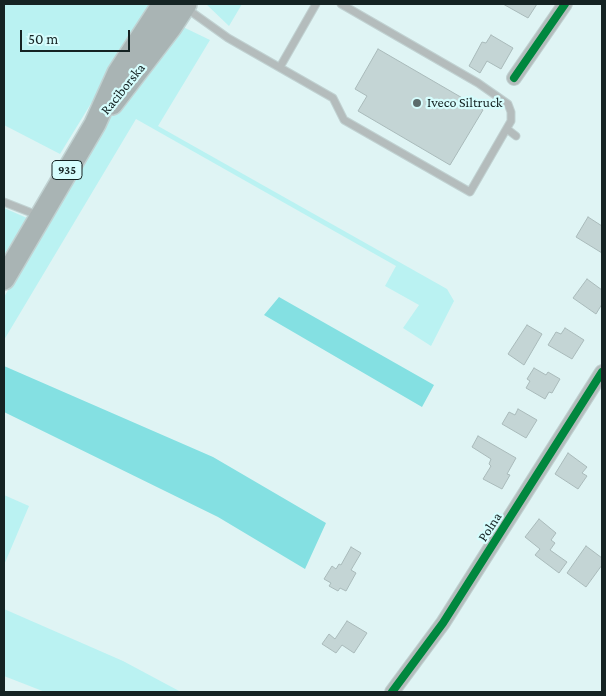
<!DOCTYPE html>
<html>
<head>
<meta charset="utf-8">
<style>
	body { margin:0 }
	#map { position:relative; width:606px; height:696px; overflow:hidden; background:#dff4f4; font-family:"Crimson Pro",serif }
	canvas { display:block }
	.frame { position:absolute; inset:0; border:5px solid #152323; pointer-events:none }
	.scale { position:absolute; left:20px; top:30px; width:110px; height:22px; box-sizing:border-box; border:2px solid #152323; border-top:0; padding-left:6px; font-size:15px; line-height:18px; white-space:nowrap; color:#152323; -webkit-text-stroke:4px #d6fdfd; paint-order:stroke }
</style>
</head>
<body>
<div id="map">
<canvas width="606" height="696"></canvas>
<div class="frame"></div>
<div class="scale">50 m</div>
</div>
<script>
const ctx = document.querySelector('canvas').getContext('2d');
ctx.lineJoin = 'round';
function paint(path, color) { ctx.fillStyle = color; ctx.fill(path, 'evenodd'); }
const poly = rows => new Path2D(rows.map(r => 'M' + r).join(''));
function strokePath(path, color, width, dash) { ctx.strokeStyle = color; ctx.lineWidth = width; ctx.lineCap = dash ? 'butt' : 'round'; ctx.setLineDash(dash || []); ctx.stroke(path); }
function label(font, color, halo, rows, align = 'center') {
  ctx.font = font + ' "Crimson Pro",serif'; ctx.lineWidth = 4.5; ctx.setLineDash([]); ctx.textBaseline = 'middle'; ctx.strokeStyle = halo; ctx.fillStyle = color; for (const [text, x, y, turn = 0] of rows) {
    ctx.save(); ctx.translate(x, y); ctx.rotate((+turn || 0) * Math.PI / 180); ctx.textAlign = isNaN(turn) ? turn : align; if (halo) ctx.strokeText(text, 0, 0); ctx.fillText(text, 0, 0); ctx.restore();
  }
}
paint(poly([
	[4,4,152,4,60,154,4,125],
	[206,4,242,4,229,26],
	[181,26,210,40,158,126,447,289,454,301,431,346,403,328,419,305,385,286,396,266,136,119,4,340,4,297,109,119],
	[4,208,27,218,4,255],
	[4,495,29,506,4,565],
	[4,609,123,661,181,692,45,692,4,676]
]), '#baf2f2');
paint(poly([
	[279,297,434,385,422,407,264,315],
	[4,366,213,457,326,523,305,569,218,517,4,412]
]), '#84e0e2');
const building = poly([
	[503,4,537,4,528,18,503,4],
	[491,35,513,48,501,69,487,61,480,73,469,66,482,42,486,43,491,35],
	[378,49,483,110,450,165,358,111,367,96,355,89,378,49],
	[588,217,602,226,602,253,576,237,588,217],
	[587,279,602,290,602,304,596,314,573,298,587,279],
	[527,325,542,334,524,365,508,354,527,325],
	[565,328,584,340,572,359,548,345,556,332,561,334,565,328],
	[534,368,546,375,548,372,560,379,552,393,549,392,545,399,526,388,530,381,527,379,534,368],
	[518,409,537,420,526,438,502,424,509,412,515,415,518,409],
	[478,436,516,458,507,474,510,475,502,489,483,479,491,466,489,464,491,459,472,447,478,436],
	[568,453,587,467,582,473,587,476,578,489,555,474,568,453],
	[539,519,556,533,551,540,555,543,550,550,567,562,559,573,535,555,540,549,525,537,539,519],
	[586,546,602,558,602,565,586,587,567,573,586,546],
	[351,547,361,553,351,570,356,573,346,591,340,588,338,591,329,586,331,583,324,579,332,566,336,569,339,564,341,565,351,547],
	[347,621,367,633,354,653,342,645,336,653,322,644,329,634,335,639,347,621]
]);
paint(building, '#c4d5d5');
strokePath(building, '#a9baba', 1);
const lane = poly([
	[186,8,228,38,333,98,344,120,470,192,511,121,511,112,508,104,478,83,341,4],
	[280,67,316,4],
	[507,129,516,136],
	[4,202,37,215]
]);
const street = poly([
	[514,78,565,4],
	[392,692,443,623,602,372]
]);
const primary = poly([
	[112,104,171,27,186,4],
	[4,279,95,124,118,73,163,4]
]);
strokePath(lane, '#c0d1d1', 9);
strokePath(street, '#c0d1d1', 16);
strokePath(primary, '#c0d1d1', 24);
strokePath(lane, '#b4bcbc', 7);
strokePath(street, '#b4bcbc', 14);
strokePath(primary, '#a9b4b4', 21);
strokePath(poly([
	[514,78,565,4],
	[392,692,443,623,602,372]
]), '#00873e', 8);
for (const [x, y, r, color] of [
	[417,103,5,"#5c6c6c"]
]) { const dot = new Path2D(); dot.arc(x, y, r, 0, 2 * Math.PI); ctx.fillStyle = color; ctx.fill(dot); strokePath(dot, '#d6fdfd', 2); }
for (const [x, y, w] of [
	[67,170,30]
]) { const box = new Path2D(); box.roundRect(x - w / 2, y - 9.5, w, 19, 4); ctx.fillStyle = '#d6fdfd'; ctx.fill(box); strokePath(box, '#152323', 1); }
label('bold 12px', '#152323', null, [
	["935",67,170]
]);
label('14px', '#152323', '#d6fdfd', [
	["Raciborska",123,89,-51],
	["Polna",490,527,-57]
]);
label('14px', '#152323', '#d6fdfd', [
	["Iveco Siltruck",427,103]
], 'left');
</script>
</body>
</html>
